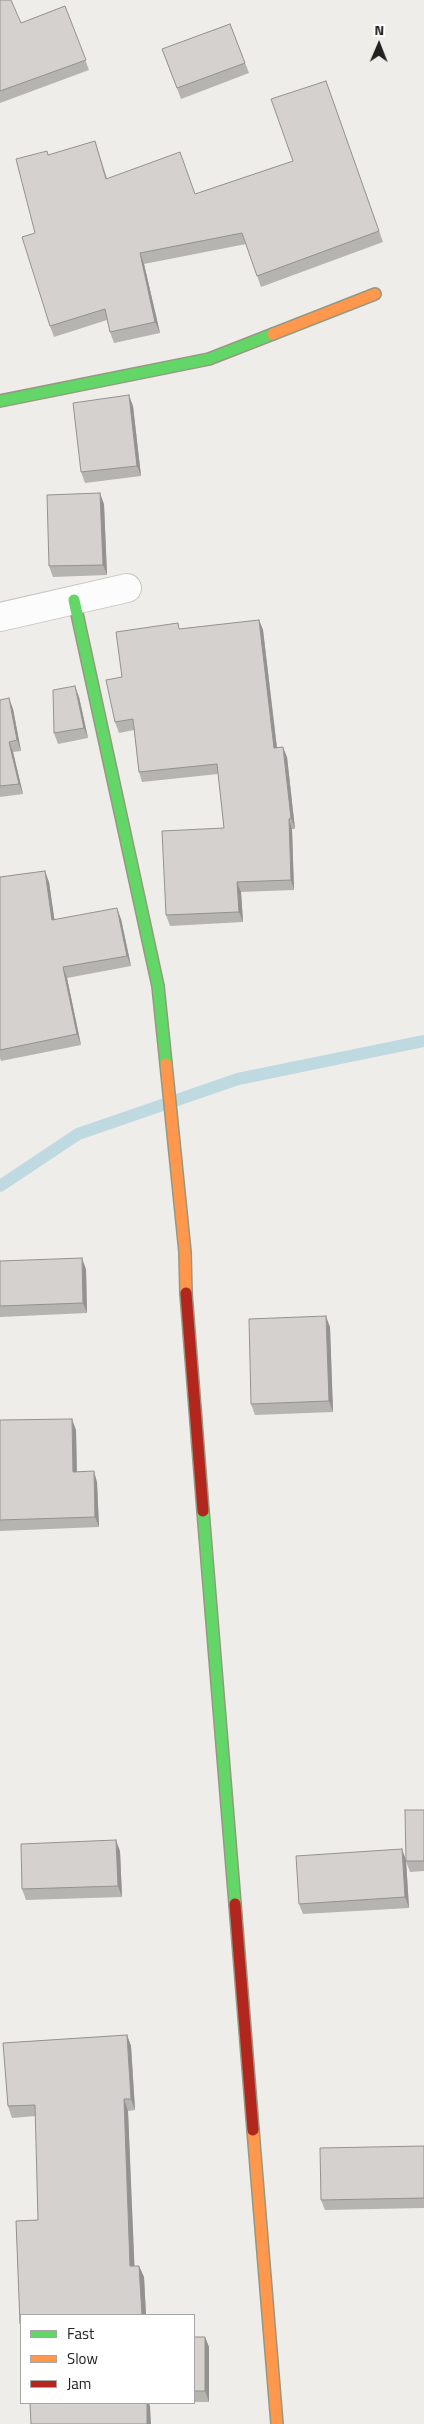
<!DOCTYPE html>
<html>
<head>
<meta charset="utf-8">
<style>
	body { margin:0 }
	#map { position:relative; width:424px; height:2424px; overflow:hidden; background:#efedea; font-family:"Titillium Web",sans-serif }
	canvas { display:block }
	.legend { position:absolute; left:20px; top:2314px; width:175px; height:90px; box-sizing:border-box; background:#fff; border:1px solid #a6a6a6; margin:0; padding:6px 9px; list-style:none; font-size:15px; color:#212121 }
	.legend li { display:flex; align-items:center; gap:10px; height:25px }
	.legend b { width:25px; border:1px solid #a6a6a6 }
	.north { position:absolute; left:354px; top:20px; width:50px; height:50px; -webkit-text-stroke:4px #fff; paint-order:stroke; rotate:1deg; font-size:14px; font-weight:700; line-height:20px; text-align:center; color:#212121 }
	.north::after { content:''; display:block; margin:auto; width:18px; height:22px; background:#212121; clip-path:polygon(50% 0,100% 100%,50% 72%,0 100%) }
</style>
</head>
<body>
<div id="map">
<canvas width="424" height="2424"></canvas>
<ul class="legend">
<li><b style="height:6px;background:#63d668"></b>Fast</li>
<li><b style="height:6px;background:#ff974d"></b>Slow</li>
<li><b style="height:6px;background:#b3261e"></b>Jam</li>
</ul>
<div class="north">N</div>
</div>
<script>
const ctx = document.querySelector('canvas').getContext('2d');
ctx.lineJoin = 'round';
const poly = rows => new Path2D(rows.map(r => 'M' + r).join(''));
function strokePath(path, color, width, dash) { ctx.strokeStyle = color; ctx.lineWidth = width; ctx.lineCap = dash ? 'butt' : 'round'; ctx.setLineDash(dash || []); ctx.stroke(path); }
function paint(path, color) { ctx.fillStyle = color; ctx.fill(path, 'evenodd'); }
strokePath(poly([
	[0,1186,78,1134,238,1079,424,1041]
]), '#bfd9e0', 12);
const street = poly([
	[0,617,127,588]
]);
const fast = poly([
	[0,401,209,359,273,334],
	[74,600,158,986,166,1064],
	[203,1511,235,1904]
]);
const slow = poly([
	[273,334,375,294],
	[166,1064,185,1252,186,1293],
	[253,2130,277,2424]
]);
const jam = poly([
	[186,1293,203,1511],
	[235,1904,253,2130]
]);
strokePath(street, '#c6c5c4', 30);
strokePath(fast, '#969882', 14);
strokePath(slow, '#969882', 14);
strokePath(jam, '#969882', 14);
strokePath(street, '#fdfcfc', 28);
strokePath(fast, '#63d668', 11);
strokePath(slow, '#ff974d', 11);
strokePath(jam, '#b3261e', 11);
paint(poly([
	[0,0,21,23,65,6,89,70,0,103],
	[230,24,249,73,181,99,162,49],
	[326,81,383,242,261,287,246,244,144,264,160,333,114,343,110,332,107,320,54,337,50,326,35,233,49,155,95,141,107,178,195,194,293,161],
	[133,406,141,476,85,483,81,472],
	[104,504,107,575,53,577,49,566],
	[259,620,263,630,277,747,287,757,295,829,292,829,294,890,241,892,243,922,170,926,166,915,224,828,218,774,142,782,139,772,134,730,119,733,115,722,122,677,181,629],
	[79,697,88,738,58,744,54,733],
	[0,700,13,709,21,751,13,752,23,794,0,797],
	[0,877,49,882,54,919,121,919,131,966,67,978,81,1045,1,1061,0,1058],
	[0,1261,86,1269,87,1313,0,1317],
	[330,1327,333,1412,255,1415,251,1404],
	[0,1420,76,1430,77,1472,97,1482,99,1527,0,1531],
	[424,1810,424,1871,410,1872,406,1861],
	[120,1851,122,1897,26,1900,22,1889],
	[406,1860,409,1908,303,1914,299,1904],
	[127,2035,131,2046,135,2110,128,2111,134,2266,139,2266,144,2277,146,2315,21,2315,21,2327,20,2324,16,2221,38,2220,36,2116,12,2118,8,2106,3,2043],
	[424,2146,424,2208,325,2210,321,2200],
	[194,2337,205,2337,209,2347,209,2402,194,2402]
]), '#b6b4b1');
paint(poly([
	[140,253,144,264,160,333,155,322],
	[129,395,133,406,141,476,137,466],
	[100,493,104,504,107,575,103,565],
	[259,620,263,630,278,758,274,748],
	[75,686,79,697,88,738,84,728],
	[9,698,13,709,21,751,17,740],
	[9,742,13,752,23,794,19,784],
	[283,747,287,757,295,829,291,818],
	[289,819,292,829,294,890,291,880],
	[45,871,49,882,56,930,52,920],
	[237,882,241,892,243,922,239,912],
	[117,908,121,919,131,966,127,956],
	[63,967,67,978,81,1045,77,1034],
	[82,1258,86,1269,87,1313,83,1303],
	[326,1316,330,1327,333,1412,329,1401],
	[72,1419,76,1430,77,1483,73,1472],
	[94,1471,97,1482,99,1527,95,1517],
	[116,1840,120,1851,122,1897,118,1886],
	[402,1849,406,1860,409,1908,405,1897],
	[127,2035,131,2046,135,2110,131,2099],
	[124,2099,128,2111,135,2278,130,2266],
	[139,2266,144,2277,146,2315,142,2315],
	[205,2337,209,2347,209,2402,205,2391],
	[147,2403,149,2403,150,2406,151,2424,147,2424]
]), '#949290');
const building = poly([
	[0,0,11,0,21,23,65,6,86,60,0,91,0,0],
	[230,24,245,63,177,88,162,49,230,24],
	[326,81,379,231,257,276,242,233,140,253,155,322,110,332,105,309,50,326,22,237,35,233,16,159,47,151,48,155,95,141,106,179,180,152,195,194,293,161,271,99,326,81],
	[129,395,137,466,81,472,73,403,129,395],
	[100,493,103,565,49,566,47,495,100,493],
	[259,620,274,748,283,747,291,818,289,819,291,880,237,882,239,912,166,915,162,831,224,828,217,764,139,772,133,719,115,722,106,680,122,677,116,632,178,623,179,629,259,620],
	[75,686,84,728,54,733,53,690,75,686],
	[9,698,17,740,9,742,19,784,0,786,0,700,9,698],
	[45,871,52,920,117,908,127,956,63,967,77,1034,0,1050,0,877,45,871],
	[82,1258,83,1303,0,1306,0,1261,82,1258],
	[326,1316,329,1401,251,1404,249,1319,326,1316],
	[72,1419,73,1472,94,1471,95,1517,0,1520,0,1420,72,1419],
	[405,1810,424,1810,424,1861,406,1861,405,1810],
	[116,1840,118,1886,22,1889,21,1844,116,1840],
	[402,1849,405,1897,299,1904,296,1856,402,1849],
	[127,2035,131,2099,124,2099,130,2266,139,2266,142,2315,21,2315,21,2324,20,2324,16,2221,38,2220,35,2105,8,2106,3,2043,127,2035],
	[424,2146,424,2198,321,2200,320,2148,424,2146],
	[194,2337,205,2337,205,2391,194,2391,194,2337],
	[30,2403,147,2403,147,2424,31,2424,30,2403]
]);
paint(building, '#d4d1ce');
strokePath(building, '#949290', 1);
</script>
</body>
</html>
